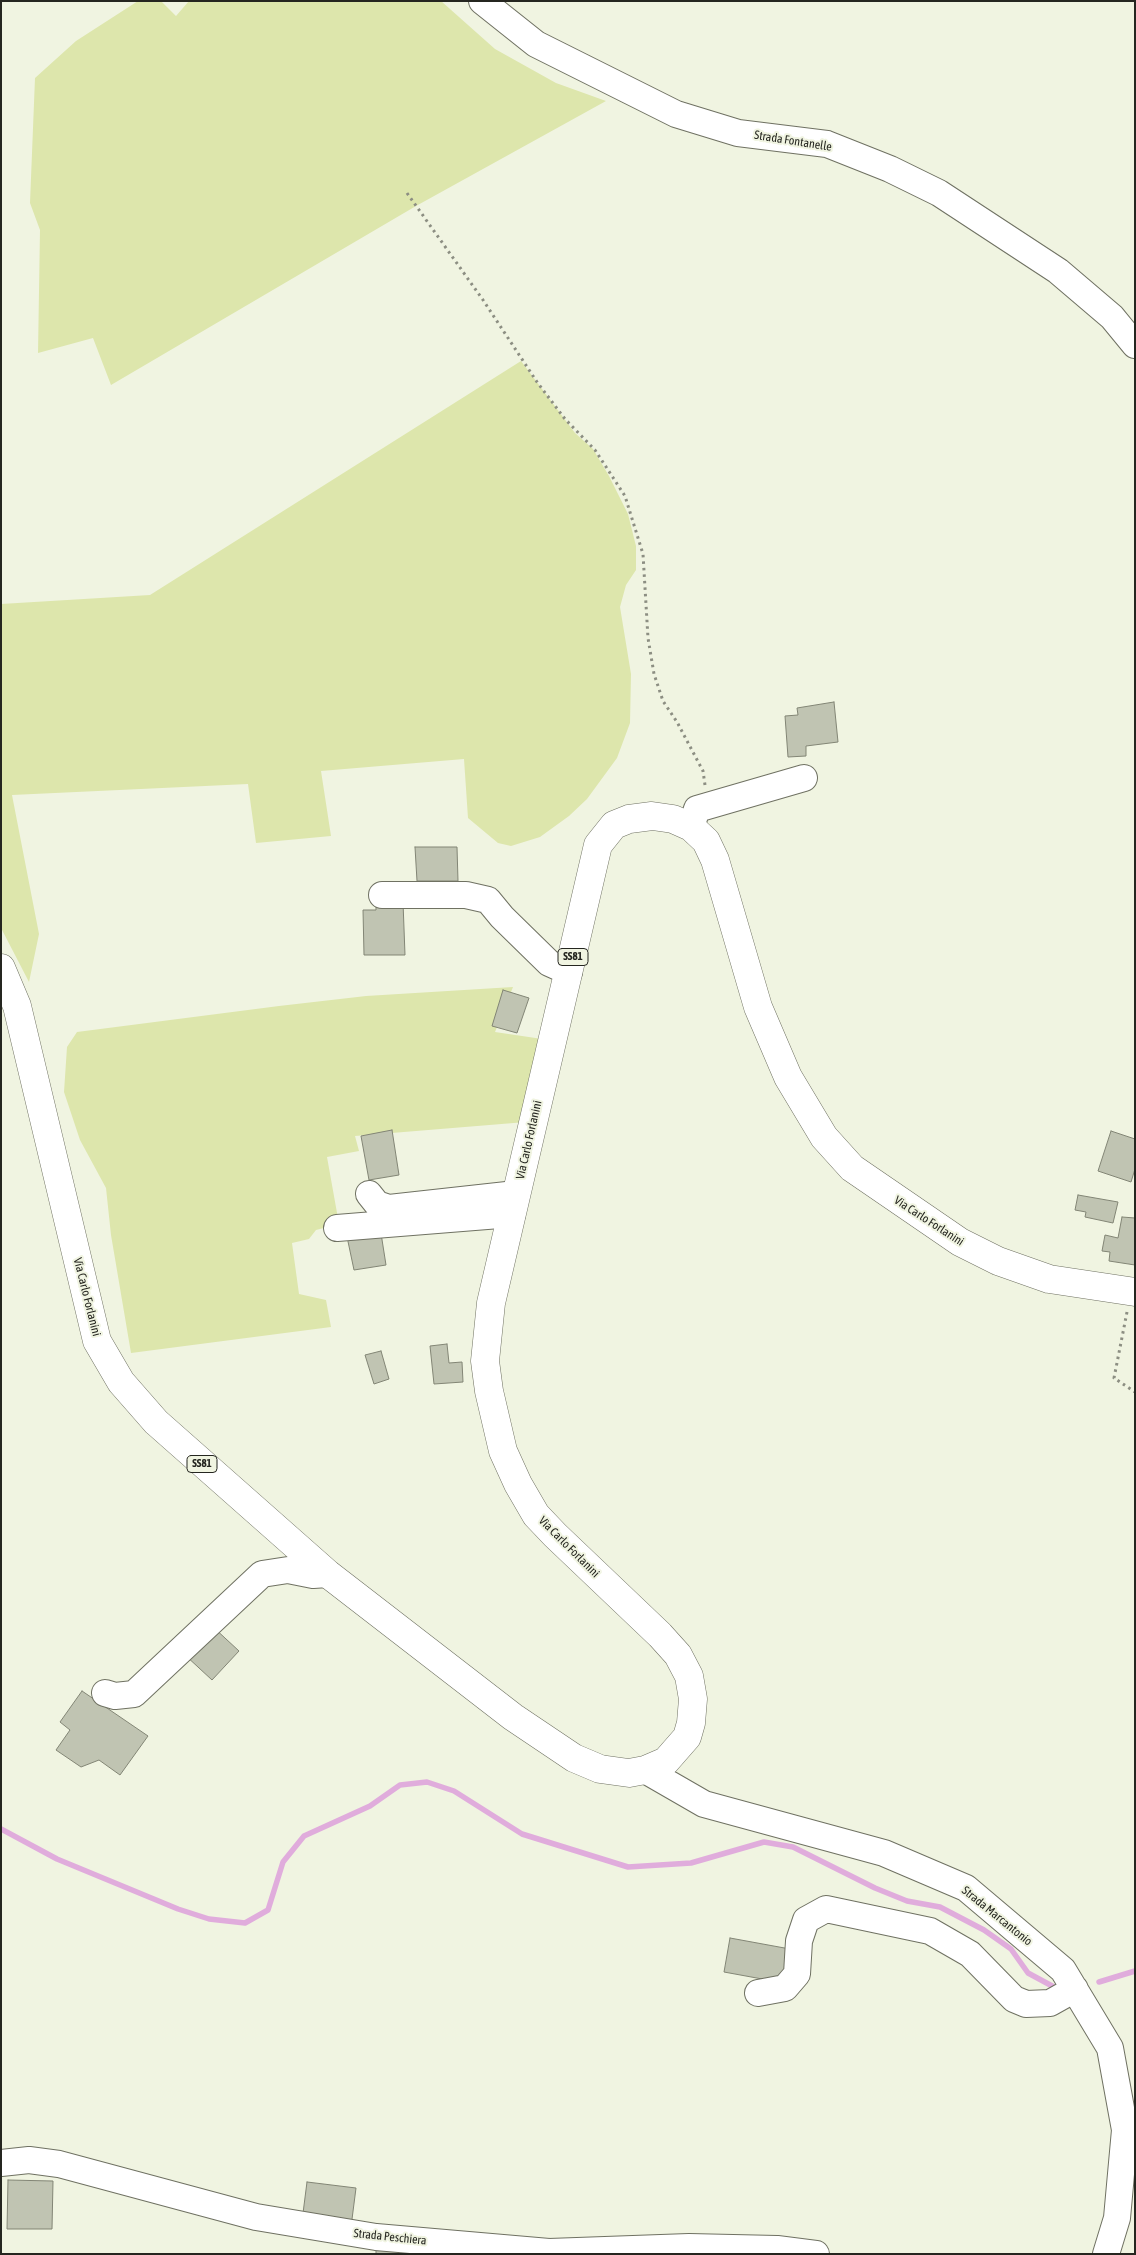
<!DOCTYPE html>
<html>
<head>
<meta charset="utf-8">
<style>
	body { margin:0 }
	#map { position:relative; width:1136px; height:2255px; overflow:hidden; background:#f0f4e1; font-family:"Asap Condensed",sans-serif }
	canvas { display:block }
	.frame { position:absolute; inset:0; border:2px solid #252620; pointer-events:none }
</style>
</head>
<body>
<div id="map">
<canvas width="1136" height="2255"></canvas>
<div class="frame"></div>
</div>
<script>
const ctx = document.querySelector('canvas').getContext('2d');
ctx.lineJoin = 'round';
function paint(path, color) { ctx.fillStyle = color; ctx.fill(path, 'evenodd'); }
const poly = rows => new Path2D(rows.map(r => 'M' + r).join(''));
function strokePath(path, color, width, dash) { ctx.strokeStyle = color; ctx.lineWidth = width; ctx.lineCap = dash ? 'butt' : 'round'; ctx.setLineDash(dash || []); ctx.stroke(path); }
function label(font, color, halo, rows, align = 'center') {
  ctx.font = font + ' "Asap Condensed",sans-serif'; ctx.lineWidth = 4; ctx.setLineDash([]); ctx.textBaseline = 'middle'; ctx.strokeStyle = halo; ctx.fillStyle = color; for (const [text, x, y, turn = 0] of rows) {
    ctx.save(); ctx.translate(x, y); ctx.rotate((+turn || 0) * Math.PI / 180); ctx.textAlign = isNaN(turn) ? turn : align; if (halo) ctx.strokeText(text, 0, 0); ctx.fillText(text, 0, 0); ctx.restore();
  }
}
paint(poly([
	[138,1,161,1,176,16,189,1,441,1,495,49,556,83,606,101,416,206,111,385,93,338,38,353,40,230,30,203,35,78,76,41],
	[521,361,575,433,593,449,609,476,628,514,636,546,636,570,626,585,620,607,631,674,630,723,617,758,587,799,569,816,540,837,511,846,498,843,468,818,464,759,321,771,331,836,256,843,248,784,12,795,39,934,29,982,1,928,1,604,150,595],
	[513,987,495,1032,549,1040,526,1122,355,1136,359,1151,327,1157,339,1224,316,1230,309,1239,292,1243,299,1294,326,1300,331,1327,131,1353,111,1235,106,1188,80,1140,64,1092,67,1047,77,1032,279,1006,366,996]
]), '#dde6ac');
strokePath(poly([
	[1,1829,57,1859,178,1909,209,1919,245,1923,268,1910,283,1862,304,1836,370,1806,400,1785,427,1782,454,1791,522,1834,628,1867,691,1863,764,1842,793,1847,875,1888,907,1901,940,1907,984,1930,1011,1949,1028,1973,1054,1987],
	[1099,1982,1135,1971]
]), '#e0acdc', 5.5);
const building = poly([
	[834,702,838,742,806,746,806,756,788,757,785,716,798,715,797,708,834,702],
	[415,847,457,847,458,881,417,881,415,847],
	[376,902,403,902,405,955,364,955,363,910,376,910,376,902],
	[503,990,529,998,517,1033,492,1026,503,990],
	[392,1130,399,1175,369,1180,361,1136,392,1130],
	[1111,1131,1135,1139,1135,1169,1131,1182,1098,1171,1111,1131],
	[1078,1195,1118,1202,1113,1223,1085,1217,1086,1212,1075,1210,1078,1195],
	[1122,1217,1135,1218,1135,1265,1109,1261,1110,1252,1102,1251,1105,1235,1118,1238,1122,1217],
	[380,1227,386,1265,354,1270,346,1232,380,1227],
	[447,1344,449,1363,462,1362,463,1382,434,1384,430,1346,447,1344],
	[381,1351,389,1379,374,1384,365,1355,381,1351],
	[212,1626,239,1651,212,1680,185,1655,212,1626],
	[82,1691,148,1736,120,1775,99,1760,81,1767,56,1750,70,1730,60,1722,82,1691],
	[730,1938,790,1949,784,1983,724,1972,730,1938],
	[8,2180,53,2181,52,2229,7,2229,8,2180],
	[307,2182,356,2188,351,2227,302,2221,307,2182],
	[376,2246,426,2254,376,2254,376,2246]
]);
paint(building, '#c0c4b2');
strokePath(building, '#828575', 1);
const minor = poly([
	[482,1,536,44,676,114,738,133,827,144,890,169,939,193,1058,271,1112,317,1135,345],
	[691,827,697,809,804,778],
	[382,895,466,895,488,900,502,917,549,963,569,972],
	[369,1194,377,1204,389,1208,516,1194],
	[337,1228,512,1214],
	[105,1693,115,1696,134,1694,262,1574,288,1570,313,1575,328,1574],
	[645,1770,704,1804,884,1853,966,1888,1063,1970,1110,2048,1125,2130,1117,2218,1106,2254],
	[758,1993,785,1988,797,1974,799,1941,806,1920,826,1909,930,1931,970,1954,1014,1999,1026,2004,1050,2003,1075,1989],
	[1,2163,29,2160,59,2164,256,2217,376,2237,549,2252,689,2247,777,2249,816,2254]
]);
const major = poly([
	[1,968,17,1006,97,1341,121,1382,156,1422,328,1574,513,1717,574,1758,600,1769,629,1773,645,1770,666,1761,687,1737,691,1723,693,1699,689,1676,678,1655,660,1635,555,1535,536,1515,518,1484,503,1451,489,1391,485,1361,491,1303,598,845,614,825,629,819,652,816,673,819,691,827,706,841,715,860,758,1007,788,1077,824,1137,852,1168,960,1242,998,1261,1049,1279,1135,1292]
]);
strokePath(minor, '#6f7162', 28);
strokePath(major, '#6f7162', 29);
strokePath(poly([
	[407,193,483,300,537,382,565,419,595,450,625,496,643,554,648,638,654,674,663,701,677,722,703,771,705,785],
	[1127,1312,1114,1378,1135,1392]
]), '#8c8e82', 3, [2.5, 4]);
strokePath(minor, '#fff', 26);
strokePath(major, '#fff', 28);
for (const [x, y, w] of [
	[573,957,30],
	[202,1464,30]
]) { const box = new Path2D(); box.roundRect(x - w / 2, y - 8.5, w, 17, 4); ctx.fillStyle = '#f0f4e1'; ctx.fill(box); strokePath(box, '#252620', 1); }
label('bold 11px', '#252620', null, [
	["SS81",573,957],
	["SS81",202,1464]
]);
label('12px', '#252620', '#f0f4e1', [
	["Strada Fontanelle",793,141,9],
	["Via Carlo Forlanini",529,1140,-77],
	["Via Carlo Forlanini",929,1221,33],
	["Via Carlo Forlanini",87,1297,76],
	["Via Carlo Forlanini",569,1547,45],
	["Strada Marcantonio",997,1916,39],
	["Strada Peschiera",390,2237,6]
]);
</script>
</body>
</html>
